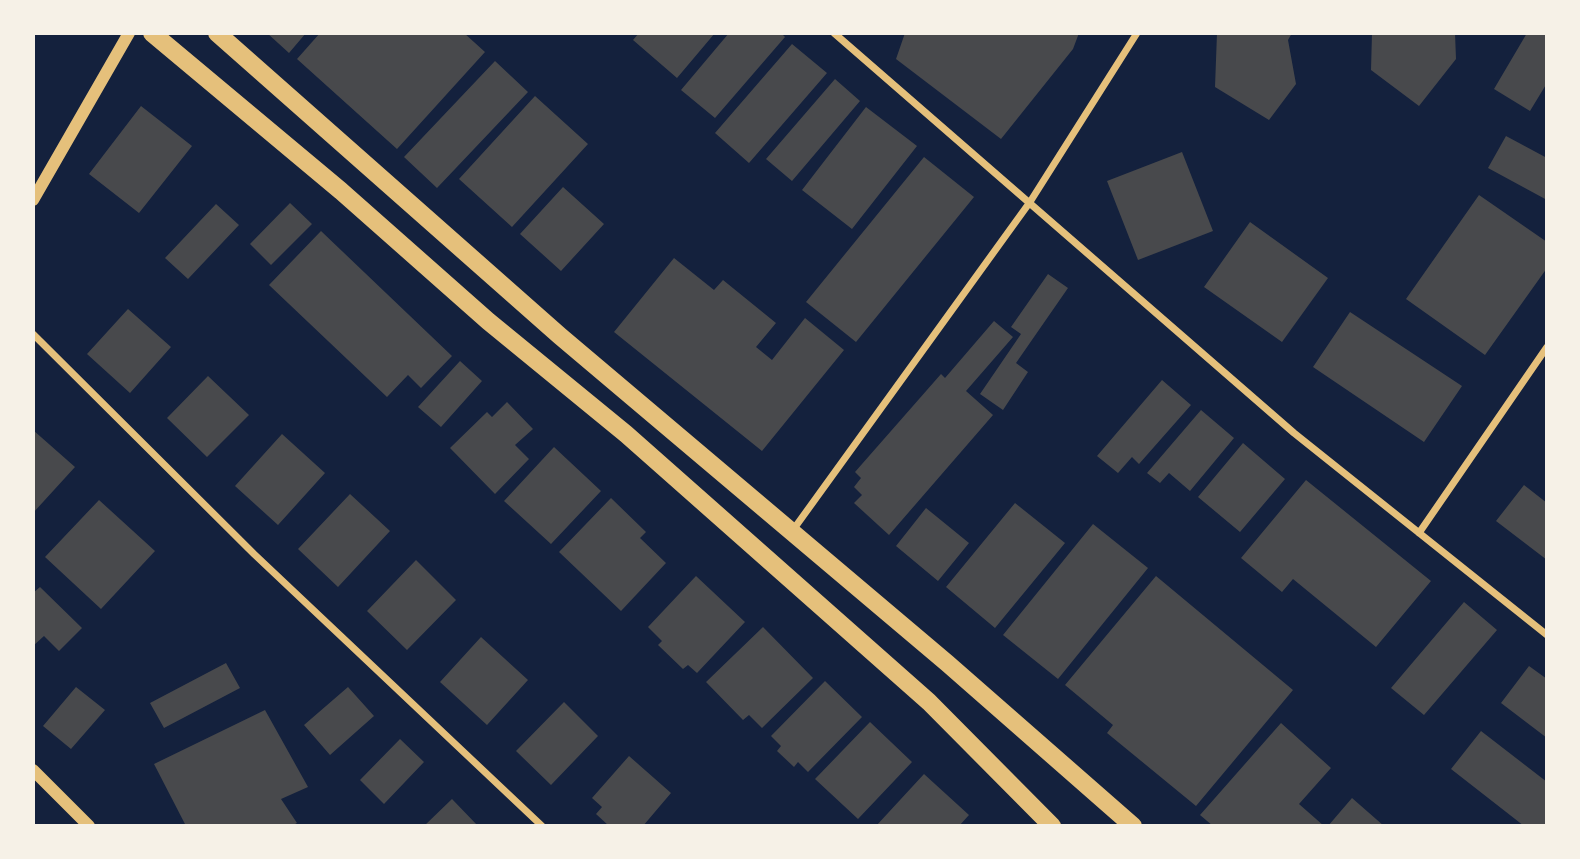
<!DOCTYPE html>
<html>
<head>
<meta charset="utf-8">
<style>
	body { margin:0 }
	#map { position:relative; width:1580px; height:859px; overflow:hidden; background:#14213d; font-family:Jost,sans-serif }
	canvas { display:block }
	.frame { position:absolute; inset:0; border:35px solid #f6f1e7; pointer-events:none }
</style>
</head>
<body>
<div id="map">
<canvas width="1580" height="859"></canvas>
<div class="frame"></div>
</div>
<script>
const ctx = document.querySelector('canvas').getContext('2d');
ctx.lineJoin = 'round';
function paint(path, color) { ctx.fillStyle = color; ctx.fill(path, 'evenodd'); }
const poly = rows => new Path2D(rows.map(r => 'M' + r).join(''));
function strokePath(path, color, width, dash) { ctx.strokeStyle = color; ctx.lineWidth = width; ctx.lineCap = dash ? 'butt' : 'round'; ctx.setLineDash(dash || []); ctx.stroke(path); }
paint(poly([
	[267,33,306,33,289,53],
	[320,33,464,33,485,52,397,149,297,59],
	[639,33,715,33,677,78,633,40],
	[729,33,781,33,785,37,715,118,681,90],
	[905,33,1079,33,1073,49,1001,139,896,59],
	[1217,33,1292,33,1288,40,1296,84,1269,120,1215,87],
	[1372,33,1455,33,1456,59,1419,106,1371,70],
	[1527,33,1547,33,1547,83,1530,111,1494,89],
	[792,44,827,73,749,163,715,133],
	[495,61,528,92,437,188,404,157],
	[835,79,860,101,792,181,766,159],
	[535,96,588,144,512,227,459,179],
	[141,106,192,146,139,213,89,174],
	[866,107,917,146,852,229,802,190],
	[1506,136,1547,158,1547,200,1488,168],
	[1182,152,1213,231,1138,260,1107,181],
	[924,157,974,197,856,342,806,302],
	[563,187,604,224,561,271,520,234],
	[1479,195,1547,242,1547,268,1485,355,1406,299],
	[290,203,312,224,271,265,250,244],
	[216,204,239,225,188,279,165,258],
	[1250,222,1328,278,1282,342,1204,287],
	[321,231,452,356,421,388,408,375,387,397,269,285],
	[674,258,714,290,723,280,776,323,756,347,772,360,805,318,844,350,762,451,614,332],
	[1048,274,1068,288,1016,363,1028,372,1003,410,980,394,1021,334,1011,327],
	[128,309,171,347,130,393,87,354],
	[1350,312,1462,386,1424,442,1313,367],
	[994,321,1013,337,966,391,993,415,889,535,854,503,862,495,854,487,861,478,855,472,941,374,945,378],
	[460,361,482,381,441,427,418,407],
	[208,376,249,415,207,457,167,418],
	[1162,380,1191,405,1139,464,1132,457,1118,473,1097,456],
	[507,402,533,429,515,445,529,459,495,494,450,448,487,412,492,417],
	[1201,410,1234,438,1190,491,1169,473,1160,483,1147,473],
	[33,430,75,467,33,513],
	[282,434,325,473,278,525,235,486],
	[1243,443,1285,479,1240,532,1198,497],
	[554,447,601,491,551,544,504,501],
	[1306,480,1431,581,1376,647,1293,579,1282,592,1241,558],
	[1524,485,1547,503,1547,560,1496,521],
	[350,494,390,531,338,587,298,549],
	[611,498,646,532,640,538,666,563,621,611,559,552],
	[99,500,155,551,101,609,45,557],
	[1015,503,1065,543,995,628,946,587],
	[926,508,969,543,938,581,896,546],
	[1093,524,1148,568,1058,679,1003,635],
	[416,560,456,600,407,650,367,611],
	[696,576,745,622,697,673,688,665,683,669,658,645,662,641,648,627],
	[1156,576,1293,690,1196,806,1107,733,1113,725,1065,685],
	[40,587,82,628,59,651,44,636,33,646,33,593],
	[1464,602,1497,630,1424,715,1391,688],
	[763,627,813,678,762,728,749,715,743,720,706,682],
	[481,637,528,680,487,725,440,682],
	[226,663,240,688,164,728,150,703],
	[1529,666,1547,679,1547,738,1501,703],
	[825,681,862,717,808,772,798,762,794,767,777,751,781,746,771,736],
	[76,687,105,710,71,749,43,726],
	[348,687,374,716,330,755,304,725],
	[564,702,598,736,551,785,516,751],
	[265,710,308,787,281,799,297,823,291,826,186,826,154,764],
	[870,722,912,762,858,819,815,779],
	[1281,723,1331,768,1299,804,1324,826,1213,826,1200,815],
	[1481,731,1547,782,1547,826,1524,826,1451,769],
	[400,739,424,762,384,804,360,780],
	[629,756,671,793,643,826,609,826,596,814,602,807,592,798],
	[924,774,969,815,959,826,876,826],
	[1352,798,1384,826,1328,826],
	[452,799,478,826,424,826]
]), '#48494c');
strokePath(poly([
	[834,33,1294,433,1547,635],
	[33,334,254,554,542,826],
	[793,530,1030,202,1137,33],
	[1419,533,1547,347]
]), '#e5c07b', 7);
strokePath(poly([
	[33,200,129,33],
	[33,770,89,826]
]), '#e5c07b', 12);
strokePath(poly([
	[152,33,341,191,488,321,626,434,929,702,1052,826],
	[217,33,560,336,947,663,1133,826]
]), '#e5c07b', 18);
</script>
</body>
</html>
